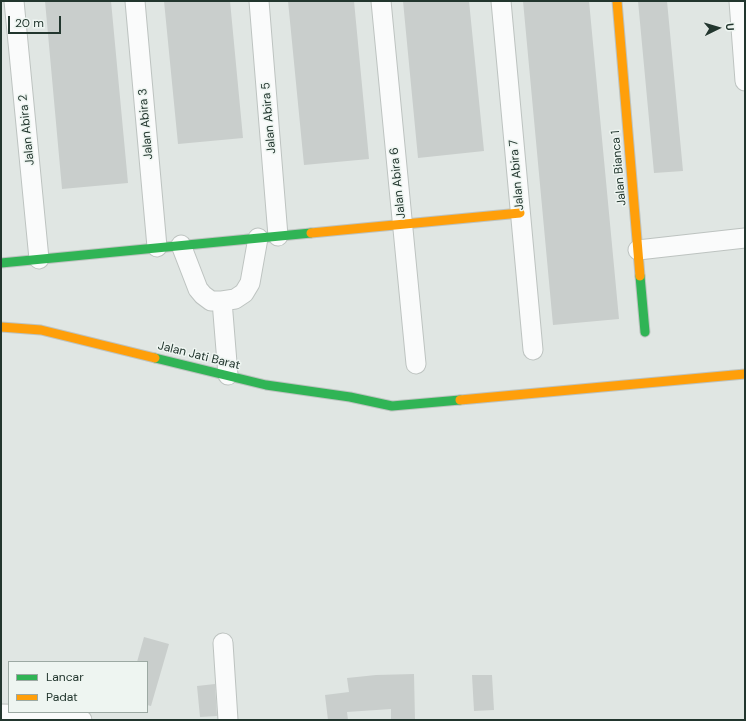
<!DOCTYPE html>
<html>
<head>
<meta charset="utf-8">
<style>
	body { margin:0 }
	#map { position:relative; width:746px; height:721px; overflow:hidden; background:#e0e6e3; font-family:"DM Sans",sans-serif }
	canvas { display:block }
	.frame { position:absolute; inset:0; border:2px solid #22362e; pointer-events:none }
	.legend { position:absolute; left:8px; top:661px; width:140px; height:52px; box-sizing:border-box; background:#eef5f1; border:1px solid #9ca9a3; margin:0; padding:5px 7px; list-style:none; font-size:12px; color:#22362e }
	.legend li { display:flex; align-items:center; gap:8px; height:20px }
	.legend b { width:20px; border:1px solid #9ca9a3 }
	.north { position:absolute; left:698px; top:8px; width:40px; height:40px; -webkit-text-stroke:3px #eef5f1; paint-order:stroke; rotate:85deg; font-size:11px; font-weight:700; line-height:16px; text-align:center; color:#22362e }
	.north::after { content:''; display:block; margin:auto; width:14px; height:18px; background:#22362e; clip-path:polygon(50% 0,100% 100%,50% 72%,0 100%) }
	.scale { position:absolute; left:8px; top:16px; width:53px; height:18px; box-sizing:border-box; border:2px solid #22362e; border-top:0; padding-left:5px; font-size:12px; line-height:14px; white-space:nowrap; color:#22362e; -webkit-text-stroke:3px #eef5f1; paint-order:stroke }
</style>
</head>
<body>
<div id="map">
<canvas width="746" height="721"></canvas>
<div class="frame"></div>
<ul class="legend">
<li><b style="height:5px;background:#30b455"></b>Lancar</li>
<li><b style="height:5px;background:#ff9f0a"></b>Padat</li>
</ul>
<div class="north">U</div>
<div class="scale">20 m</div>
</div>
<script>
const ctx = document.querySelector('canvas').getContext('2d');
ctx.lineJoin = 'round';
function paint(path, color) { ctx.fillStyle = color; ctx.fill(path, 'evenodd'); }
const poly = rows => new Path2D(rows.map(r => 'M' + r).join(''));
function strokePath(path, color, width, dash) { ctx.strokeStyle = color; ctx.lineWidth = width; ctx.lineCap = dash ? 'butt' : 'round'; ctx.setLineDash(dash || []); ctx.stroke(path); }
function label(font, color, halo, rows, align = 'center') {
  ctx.font = font + ' "DM Sans",sans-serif'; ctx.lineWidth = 3; ctx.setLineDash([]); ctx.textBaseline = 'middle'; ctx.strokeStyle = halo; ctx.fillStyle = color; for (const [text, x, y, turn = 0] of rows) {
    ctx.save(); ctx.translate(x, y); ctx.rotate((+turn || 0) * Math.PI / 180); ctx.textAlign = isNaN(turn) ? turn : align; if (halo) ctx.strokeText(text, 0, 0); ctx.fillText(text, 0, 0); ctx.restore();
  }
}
paint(poly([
	[45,1,111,1,128,183,62,189],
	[164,1,230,1,243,138,178,144],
	[288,1,354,1,369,159,304,165],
	[403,1,469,1,484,151,418,158],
	[523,1,589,1,619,319,553,325],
	[638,1,667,1,683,171,654,173],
	[144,637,169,644,151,706,147,705,147,662,137,662],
	[414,674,415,720,391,720,391,709,347,712,348,720,328,720,325,695,349,692,347,678,376,675],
	[472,675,492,675,494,710,474,711],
	[215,684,217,716,200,717,197,686]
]), '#c9cecc');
const street = poly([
	[14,1,39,259],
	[135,1,157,247],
	[259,1,278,236],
	[381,1,416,364],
	[501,1,533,350],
	[739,1,745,81],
	[181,245,198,289,203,295,211,301,222,301,235,299,244,293,250,283,258,238],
	[638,250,745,238],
	[222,301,228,375],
	[223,643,228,720],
	[1,714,43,715,82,720]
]);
const fast = poly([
	[1,263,311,233],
	[640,276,645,332],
	[155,358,266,385,350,397,392,406,460,400]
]);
const slow = poly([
	[617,1,640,276],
	[311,233,520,213],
	[1,327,41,330,155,358],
	[460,400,745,374]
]);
strokePath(street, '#bdc3c0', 21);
strokePath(fast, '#bdc3c0', 11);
strokePath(slow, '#bdc3c0', 11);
strokePath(street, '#fafbfb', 19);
strokePath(fast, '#30b455', 9);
strokePath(slow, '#ff9f0a', 9);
label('12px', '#22362e', '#eef5f1', [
	["Jalan Abira 5",269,118,-95],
	["Jalan Abira 3",146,124,-95],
	["Jalan Abira 2",27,130,-96],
	["Jalan Bianca 1",619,168,-95],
	["Jalan Abira 7",517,175,-95],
	["Jalan Abira 6",398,183,-96],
	["Jalan Jati Barat",199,356,14]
]);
</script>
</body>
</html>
